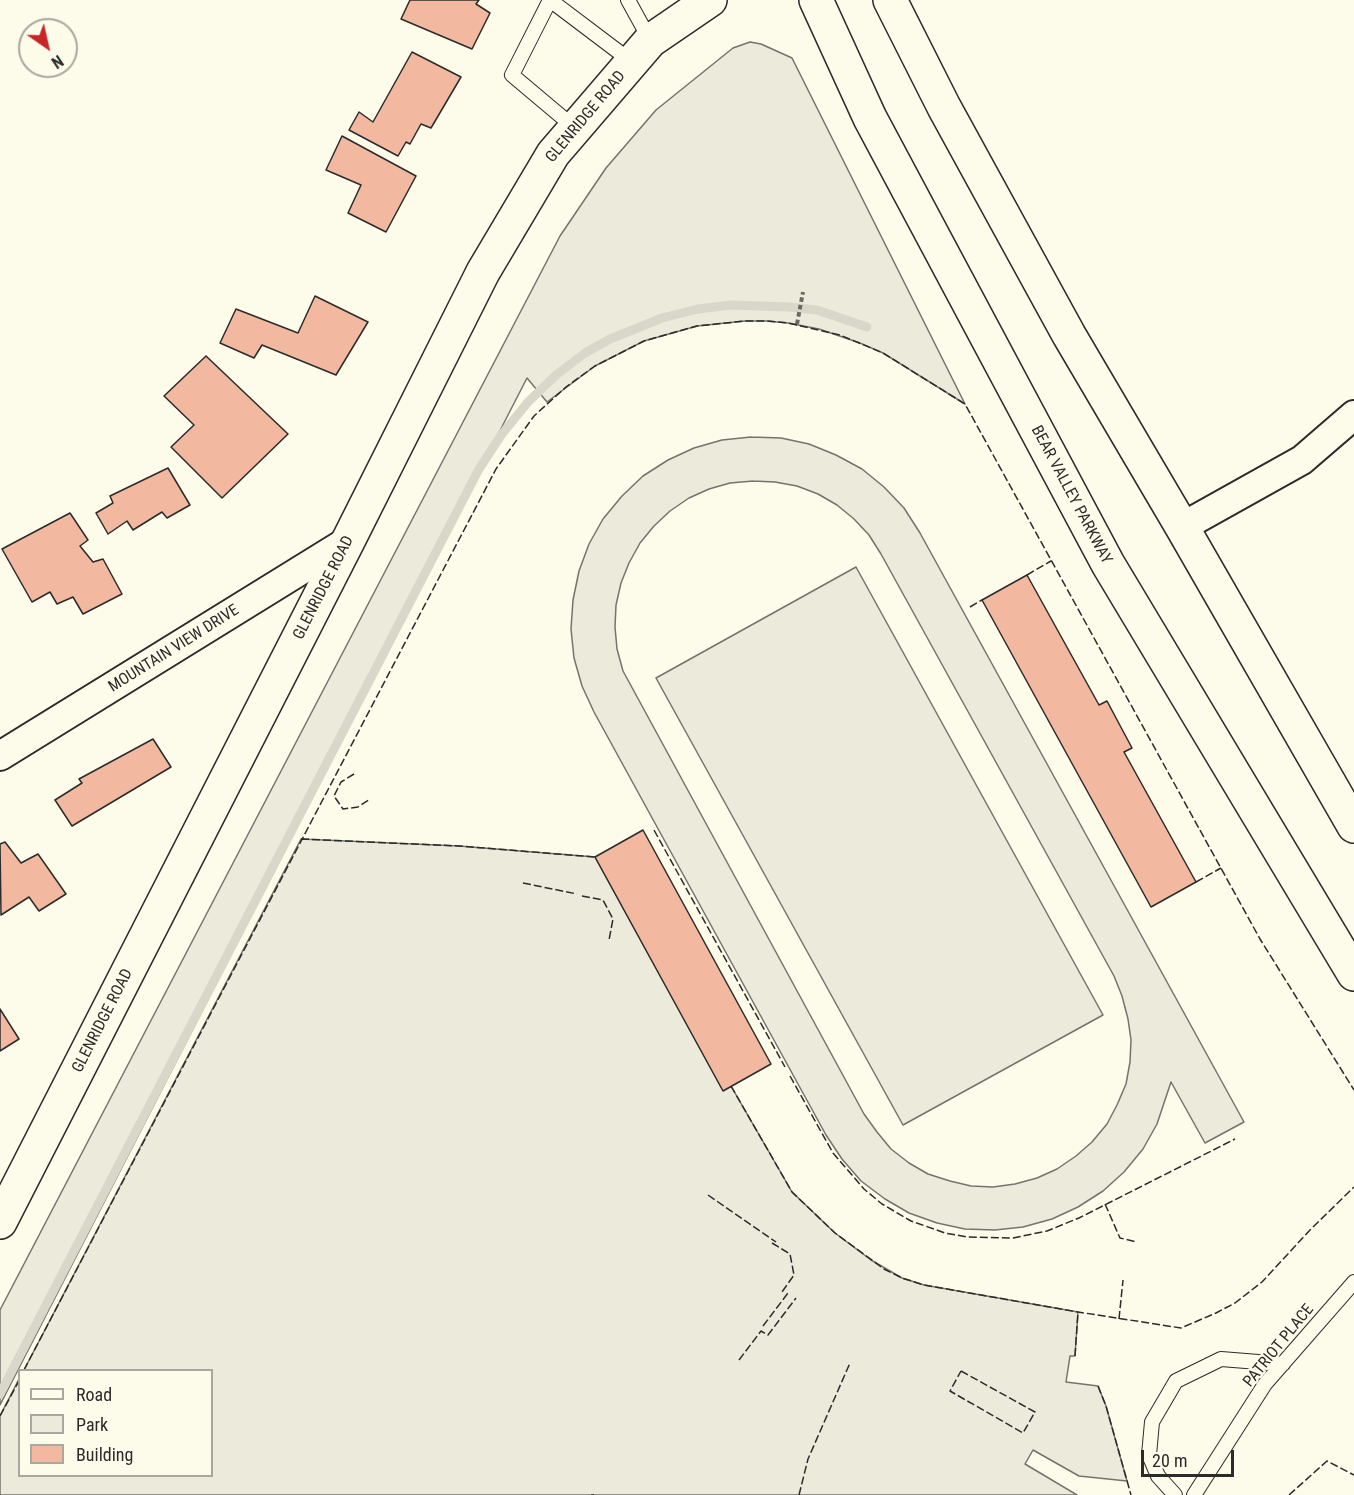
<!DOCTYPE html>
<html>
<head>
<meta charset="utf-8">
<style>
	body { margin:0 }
	#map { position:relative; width:1354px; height:1495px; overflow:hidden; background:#fdfbea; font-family:"Roboto Condensed",sans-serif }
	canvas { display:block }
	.legend { position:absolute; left:18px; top:1369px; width:195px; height:108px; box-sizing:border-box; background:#fdfbea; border:2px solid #a9a89e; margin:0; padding:8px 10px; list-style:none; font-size:18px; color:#2b2b2b }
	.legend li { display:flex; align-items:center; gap:12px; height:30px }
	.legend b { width:30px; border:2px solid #a9a89e }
	.north { position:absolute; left:18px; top:18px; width:60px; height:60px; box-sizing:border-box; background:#fdfbea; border:2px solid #a9a89e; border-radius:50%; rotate:146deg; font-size:16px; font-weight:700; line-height:24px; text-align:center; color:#2b2b2b }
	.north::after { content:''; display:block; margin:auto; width:21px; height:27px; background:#c62828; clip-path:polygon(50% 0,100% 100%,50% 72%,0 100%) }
	.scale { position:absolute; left:1141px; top:1450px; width:93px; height:27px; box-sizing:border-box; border:3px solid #2b2b2b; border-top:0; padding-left:8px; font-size:18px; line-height:21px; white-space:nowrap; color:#2b2b2b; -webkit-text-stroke:4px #fdfbea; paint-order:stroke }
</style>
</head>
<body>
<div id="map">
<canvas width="1354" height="1495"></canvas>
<ul class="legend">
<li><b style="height:8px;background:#fdfbea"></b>Road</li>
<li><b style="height:16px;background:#ecebdb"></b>Park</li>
<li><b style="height:16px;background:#f2b8a0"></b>Building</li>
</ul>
<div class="north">N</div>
<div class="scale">20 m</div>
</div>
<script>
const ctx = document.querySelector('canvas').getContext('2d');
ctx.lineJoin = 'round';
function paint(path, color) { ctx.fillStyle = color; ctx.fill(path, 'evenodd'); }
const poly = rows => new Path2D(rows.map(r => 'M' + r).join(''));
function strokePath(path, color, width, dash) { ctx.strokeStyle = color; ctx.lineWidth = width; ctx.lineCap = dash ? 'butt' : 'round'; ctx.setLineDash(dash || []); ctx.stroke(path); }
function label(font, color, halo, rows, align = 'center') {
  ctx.font = font + ' "Roboto Condensed",sans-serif'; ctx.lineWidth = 4.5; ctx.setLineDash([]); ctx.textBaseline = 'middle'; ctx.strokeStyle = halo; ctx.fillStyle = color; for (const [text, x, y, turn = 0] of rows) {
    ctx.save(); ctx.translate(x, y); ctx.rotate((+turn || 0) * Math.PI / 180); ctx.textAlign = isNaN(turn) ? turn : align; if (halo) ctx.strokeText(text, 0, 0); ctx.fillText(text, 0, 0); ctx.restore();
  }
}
const green = poly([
	[750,42,761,44,792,58,965,404,883,353,860,343,819,329,788,323,766,321,745,321,697,326,644,341,595,366,547,402,527,378,0,1405,0,1310,560,236,606,168,656,110,733,48,750,42],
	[751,437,781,438,809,444,836,455,862,469,884,487,904,508,920,533,1244,1122,1205,1143,1171,1082,1157,1124,1143,1149,1124,1172,1103,1191,1078,1207,1052,1219,1023,1227,995,1230,965,1229,937,1223,909,1213,885,1199,861,1181,842,1159,826,1135,594,712,582,686,574,658,571,629,573,600,579,571,589,544,603,519,622,496,643,476,668,460,694,448,722,440,751,437],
	[753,481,775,482,797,486,818,494,837,505,854,519,869,535,881,554,1114,976,1122,996,1128,1019,1131,1040,1130,1062,1126,1084,1117,1105,1107,1124,1092,1142,1076,1156,1057,1169,1037,1178,1015,1184,993,1187,971,1186,950,1181,928,1174,909,1163,891,1149,877,1132,864,1114,623,671,617,649,615,627,616,605,621,583,629,563,640,543,654,526,670,511,689,498,709,489,730,483,753,481],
	[856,567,1103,1015,903,1125,656,678,856,567],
	[301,839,459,846,595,857,723,1090,731,1086,792,1192,835,1233,871,1260,902,1278,924,1285,1078,1312,1075,1356,1070,1356,1066,1382,1098,1386,1106,1406,1127,1481,1079,1476,1033,1450,1025,1464,1077,1495,0,1495,0,1416,19,1379,20,1476,212,1476,212,1370,24,1370,301,839]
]);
paint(green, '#ecebdb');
strokePath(green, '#74746e', 1.5);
strokePath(poly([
	[0,1394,479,469,502,434,528,402,556,375,585,353,610,339,662,318,698,309,731,305,789,307,817,310,867,327]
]), '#d8d7c9', 9);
const building = poly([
	[410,0,479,0,476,4,490,13,472,49,401,19,410,0],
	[412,52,461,77,431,128,421,124,410,144,406,142,398,156,349,130,359,112,373,122,412,52],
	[342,136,416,176,386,232,348,213,361,185,326,170,342,136],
	[315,296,368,322,336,375,262,345,254,358,220,343,236,309,298,333,315,296],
	[206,356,288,434,222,498,171,447,194,425,164,396,206,356],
	[168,468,190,505,167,518,162,512,133,530,127,521,108,534,96,513,113,503,110,496,168,468],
	[70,513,88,540,80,546,93,562,103,559,122,594,83,614,73,597,57,604,50,592,32,602,2,549,70,513],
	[1027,575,1099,705,1107,701,1132,748,1124,752,1196,882,1151,907,982,600,1027,575],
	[153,739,171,767,72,826,55,800,82,783,79,779,153,739],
	[643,830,771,1064,723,1091,595,857,643,830],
	[5,842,21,863,38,854,66,894,39,911,29,897,1,915,0,844,5,842],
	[0,1009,19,1039,0,1051,0,1009]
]);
paint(building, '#f2b8a0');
strokePath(building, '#2b2b2b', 1.5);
const service = poly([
	[550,0,512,75,575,128],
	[550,0,632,62],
	[628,0,650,40],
	[1175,1495,1158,1476,1149,1455,1152,1422,1176,1381,1221,1359,1283,1364],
	[1194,1495,1265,1384,1354,1282]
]);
const minor = poly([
	[1182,527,1302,460,1354,415],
	[0,756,348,541]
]);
const tertiary = poly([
	[0,1222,348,541,483,272,553,154,650,41,710,0]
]);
const primary = poly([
	[816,0,870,118,1108,564,1354,974],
	[890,0,944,107,1069,335,1182,527,1354,826]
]);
strokePath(service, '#2b2b2b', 16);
strokePath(minor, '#2b2b2b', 32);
strokePath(tertiary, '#2b2b2b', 36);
strokePath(primary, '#2b2b2b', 36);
strokePath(poly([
	[797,324,803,292]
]), '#6a6964', 4, [4.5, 3]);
strokePath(service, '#fdfbea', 14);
strokePath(minor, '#fdfbea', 28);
strokePath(tertiary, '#fdfbea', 33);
strokePath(primary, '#fdfbea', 33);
strokePath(poly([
	[1027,575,1051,561],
	[970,607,982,600],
	[354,774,341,782,334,796,343,809,358,807,370,799],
	[654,830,785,1067],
	[301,839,459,846,595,857],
	[1196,882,1221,868],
	[523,883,577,894],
	[582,896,603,900,613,919,609,940],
	[790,1076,833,1153,864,1189,882,1204,911,1221,945,1233,967,1237,1013,1238,1047,1231,1079,1218,1235,1139],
	[731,1086,792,1192,835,1233,884,1269,902,1278,924,1285,1078,1312,1181,1328,1216,1313,1235,1303,1262,1282,1310,1230,1354,1187],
	[708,1195,776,1242],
	[1105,1204,1120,1238,1137,1242],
	[772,1243,790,1254,794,1275,782,1292],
	[1119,1319,1123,1280],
	[763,1326,788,1293],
	[1075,1356,1078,1312],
	[739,1360,761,1331,768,1335,796,1298],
	[24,1370,496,469,534,416,566,387,595,366,644,341,697,326,745,321,766,321,788,323,840,335,883,353,965,404,1260,939,1354,1090],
	[961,1371,1035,1412,1023,1433,950,1391,961,1371],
	[1098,1386,1106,1406,1131,1495],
	[0,1416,20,1379],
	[591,1495,594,1495],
	[799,1495,808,1459,850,1363],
	[1289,1495,1327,1461,1354,1475]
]), '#2b2b2b', 1.5, [8, 3]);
label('16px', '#2b2b2b', '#fdfbea', [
	["GLENRIDGE ROAD",586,117,-50],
	["BEAR VALLEY PARKWAY",1071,495,62],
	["GLENRIDGE ROAD",324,588,-63],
	["MOUNTAIN VIEW DRIVE",174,649,-32],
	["GLENRIDGE ROAD",103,1021,-63],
	["PATRIOT PLACE",1279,1346,-51]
]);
</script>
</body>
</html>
